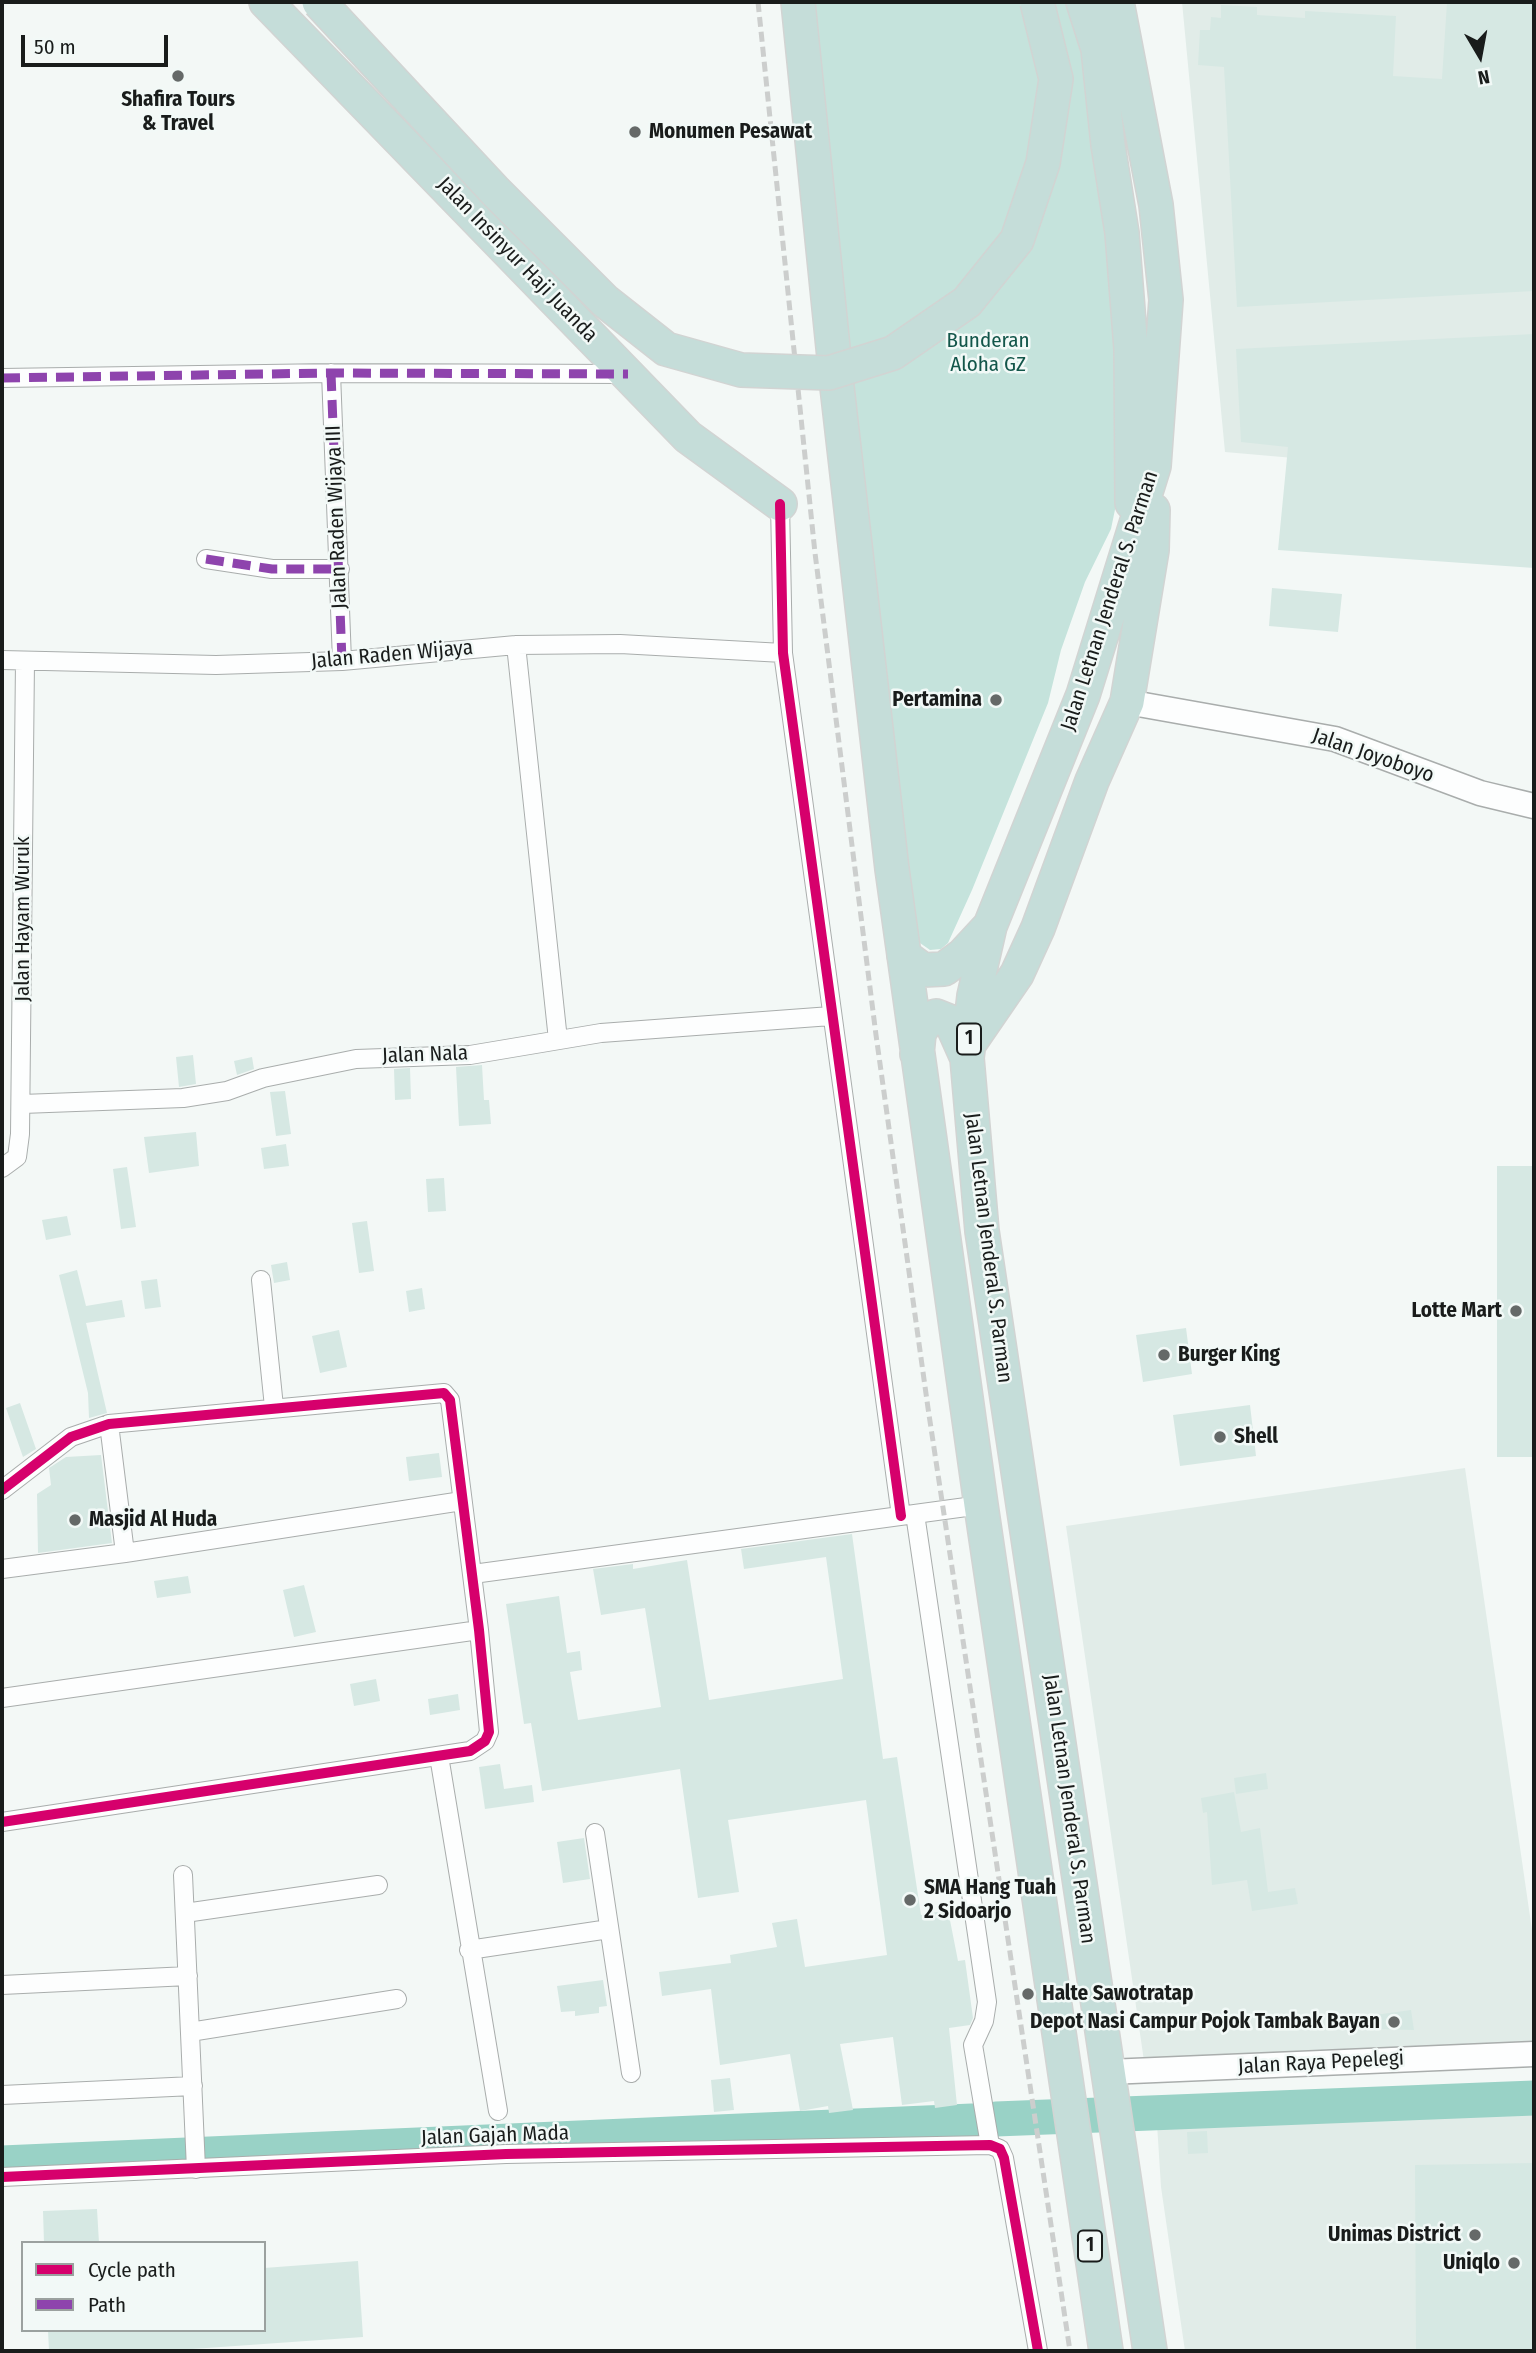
<!DOCTYPE html>
<style>
body{margin:0}
#map{position:relative;width:1536px;height:2353px;overflow:hidden;background:#f3f8f6;font-family:"Fira Sans Condensed",sans-serif}
canvas{display:block}
.frame{position:absolute;inset:0;border:4px solid #191c1b;pointer-events:none}
.legend{position:absolute;left:21px;top:2241px;width:245px;height:91px;box-sizing:border-box;background:#f2f9f7;border:2px solid #9ba19f;margin:0;padding:9px 12px;list-style:none;font-size:21px;color:#191c1b}
.legend li{display:flex;align-items:center;gap:14px;height:35px}
.legend b{width:35px;border:2px solid #9ba19f}
.north{position:absolute;left:1445px;top:21px;width:70px;height:70px;-webkit-text-stroke:5px #f2f9f7;paint-order:stroke;rotate:170deg;font-size:19px;font-weight:700;line-height:28px;text-align:center;color:#191c1b}
.north::after{content:'';display:block;margin:auto;width:24px;height:32px;background:#191c1b;clip-path:polygon(50% 0,100% 100%,50% 72%,0 100%)}
.scale{position:absolute;left:21px;top:35px;width:147px;height:32px;box-sizing:border-box;border:4px solid #191c1b;border-top:0;padding-left:9px;font-size:21px;line-height:24px;white-space:nowrap;color:#191c1b;-webkit-text-stroke:5px #f2f9f7;paint-order:stroke}
</style>
<div id="map">
<canvas width="1536" height="2353"></canvas>
<div class="frame"></div>
<ul class="legend">
<li><b style="height:9px;background:#d6006c"></b>Cycle path</li>
<li><b style="height:9px;background:#8e44ad"></b>Path</li>
</ul>
<div class="north">N</div>
<div class="scale">50 m</div>
</div>
<script>
const context = document.querySelector('canvas').getContext('2d');
context.lineJoin = 'round';
function fillPath(path, color) {
  context.fillStyle = color;
  context.fill(path, 'evenodd');
}
function poly(rows) {
  const path = new Path2D();
  for (const r of rows) {
    path.moveTo(r[0], r[1]);
    for (let i = 2; i < r.length; i += 2) path.lineTo(r[i], r[i + 1]);
  }
  return path;
}
function strokePath(path, color, width, dash) {
  context.strokeStyle = color;
  context.lineWidth = width;
  context.lineCap = dash ? 'butt' : 'round';
  context.setLineDash(dash || []);
  context.stroke(path);
}
function drawText(font, color, halo, rows, align = 'center') {
  context.font = font + ' "Fira Sans Condensed",sans-serif';
  context.lineWidth = 5;
  context.setLineDash([]);
  context.textBaseline = 'middle';
  context.strokeStyle = halo;
  context.fillStyle = color;
  for (const [text, x, y, turn = 0] of rows) {
    context.save();
    context.translate(x, y);
    context.rotate((+turn || 0) * Math.PI / 180);
    context.textAlign = isNaN(turn) ? turn : align;
    if (halo) context.strokeText(text, 0, 0);
    context.fillText(text, 0, 0);
    context.restore();
  }
}
const built = poly([
 [1182,2,1534,2,1534,479,1225,452],
 [1465,1468,1534,1944,1534,2044,1144,2061,1066,1526],
 [1534,2112,1534,2351,1185,2351,1161,2187,1157,2124]
]);
const green = poly([
 [811,2,1069,2,1103,129,1126,456,1111,529,1085,582,1061,650,1048,703,972,890,948,943,941,949,930,950,920,943,912,928]
]);
const river = poly([
 [996,2119,1534,2098],
 [2,2163,972,2121]
]);
const building = poly([
 [1447,2,1534,2,1534,291,1237,307,1224,67,1198,65,1200,30,1210,30,1211,17,1221,18,1221,5,1257,7,1257,15,1305,18,1305,11,1396,16,1393,76,1442,79],
 [1534,334,1534,568,1278,550,1288,447,1241,442,1236,349],
 [1272,588,1342,594,1338,632,1269,626],
 [193,1055,196,1084,179,1087,176,1057],
 [252,1057,254,1069,237,1075,234,1061],
 [482,1065,484,1100,489,1100,491,1124,459,1126,456,1067],
 [410,1068,411,1099,395,1100,394,1069],
 [285,1091,291,1134,276,1136,270,1092],
 [196,1132,199,1166,149,1173,144,1137],
 [286,1144,289,1166,264,1169,261,1148],
 [1497,1166,1534,1166,1534,1457,1497,1457],
 [127,1167,136,1227,121,1229,113,1169],
 [444,1178,446,1211,428,1212,426,1179],
 [67,1216,71,1235,46,1240,42,1220],
 [367,1221,374,1271,359,1273,352,1223],
 [287,1262,290,1280,274,1283,271,1265],
 [77,1270,86,1306,122,1300,125,1317,86,1323,107,1413,89,1418,88,1393,59,1275],
 [157,1279,161,1307,145,1309,141,1281],
 [422,1288,425,1309,409,1312,406,1291],
 [1186,1328,1192,1374,1143,1382,1136,1335],
 [339,1330,347,1367,320,1373,312,1336],
 [20,1403,36,1449,23,1457,6,1408],
 [1250,1405,1256,1456,1180,1466,1173,1415],
 [439,1453,442,1477,409,1481,406,1457],
 [101,1455,112,1543,38,1553,37,1494,51,1485,49,1468,66,1457],
 [852,1534,883,1759,897,1757,921,1915,948,1910,958,1961,965,1960,973,2018,970,2025,949,2028,957,2105,935,2108,934,2101,902,2105,893,2037,840,2044,853,2110,829,2113,828,2106,800,2111,790,2054,720,2065,711,1989,662,1996,659,1972,731,1963,730,1955,777,1947,772,1923,797,1919,805,1967,887,1955,866,1800,728,1820,739,1892,698,1898,680,1769,542,1791,531,1723,524,1724,506,1604,559,1596,567,1653,580,1651,582,1670,570,1672,578,1720,661,1707,645,1608,601,1615,593,1569,633,1564,633,1569,687,1560,709,1700,843,1679,826,1557,744,1569,741,1549],
 [188,1576,191,1593,157,1598,154,1581],
 [304,1585,316,1632,294,1637,283,1590],
 [376,1679,380,1701,354,1706,350,1684],
 [458,1694,460,1710,430,1715,428,1699],
 [500,1764,504,1789,532,1785,534,1802,485,1809,479,1767],
 [1266,1773,1268,1789,1236,1794,1234,1778],
 [1234,1792,1241,1832,1260,1828,1268,1892,1295,1888,1298,1904,1252,1911,1247,1880,1212,1885,1207,1812,1203,1813,1201,1798],
 [584,1838,590,1879,563,1883,557,1842],
 [603,1980,607,2006,599,2007,599,2013,575,2016,575,2011,561,2012,557,1986],
 [1411,2010,1414,2030,1377,2029,1375,2015],
 [730,2078,734,2110,714,2112,711,2080],
 [1207,2131,1208,2153,1188,2154,1187,2132],
 [1534,2163,1534,2351,1416,2351,1415,2165],
 [97,2209,99,2243,44,2243,43,2211],
 [358,2261,363,2337,164,2351,49,2351,48,2330,264,2330,264,2268]
]);
const street = poly([
 [331,373,342,661],
 [2,378,331,373,628,374],
 [780,504,783,653,901,1516],
 [206,559,272,569,340,569],
 [516,645,558,1040],
 [2,660,216,665,342,661,516,645,620,644,783,653],
 [22,1104,183,1098,227,1091,263,1078,356,1059,470,1055,601,1033,831,1016],
 [2,1168,17,1157,20,1134,25,661],
 [261,1280,274,1407],
 [109,1424,125,1553],
 [2,1490,71,1437,109,1424,444,1393,450,1400,479,1630,489,1732,485,1741,470,1751,2,1822],
 [915,1514,987,2002,984,2021,973,2045,990,2145],
 [2,1569,125,1553,462,1501],
 [473,1574,981,1505],
 [2,1698,479,1630],
 [439,1756,498,2111],
 [595,1833,631,2073],
 [183,1875,196,2169],
 [185,1913,378,1885],
 [469,1950,609,1929],
 [2,1985,188,1976],
 [190,2032,397,1999],
 [2,2095,193,2086],
 [2,2177,506,2154,990,2145,1000,2149,1004,2158,1038,2351]
]);
const secondary = poly([
 [1127,702,1335,739,1480,793,1534,806],
 [1108,2072,1534,2054]
]);
const highway = poly([
 [266,2,688,437,780,504],
 [798,2,837,387,892,869,981,1505,1106,2351],
 [1083,2,1098,49,1108,145,1122,233,1131,349,1132,503],
 [1117,2,1156,205,1166,300,1154,466,1083,695,990,926,974,996,967,1058,982,1231,1150,2351],
 [904,956,923,970,944,969,963,955,988,928],
 [971,1041,1017,974,1038,928,1092,781,1127,702,1152,550,1153,510],
 [917,1054,919,1033,927,1020,936,1016,951,1022,967,1058]
]);
const rail = poly([
 [758,2,815,553,876,1035,928,1408,1070,2351]
]);
const highwayBridge = poly([
 [319,2,496,192,605,301,666,349,741,370,829,373,893,353,967,302,1017,240,1043,163,1056,79,1037,2]
]);
const quiet = poly([
 [331,373,342,661],
 [2,378,331,373,628,374],
 [206,559,272,569,340,569]
]);
const cycleway = poly([
 [780,504,783,653,901,1516],
 [2,1490,71,1437,109,1424,444,1393,450,1400,479,1630,489,1732,485,1741,470,1751,2,1822],
 [2,2177,506,2154,990,2145,1000,2149,1004,2158,1038,2351]
]);
const markers = [
 [178,76,7,"#656968"],
 [635,132,7,"#656968"],
 [996,700,7,"#656968"],
 [1516,1311,7,"#656968"],
 [1164,1355,7,"#656968"],
 [1220,1437,7,"#656968"],
 [75,1520,7,"#656968"],
 [910,1900,7,"#656968"],
 [1028,1994,7,"#656968"],
 [1394,2022,7,"#656968"],
 [1475,2235,7,"#656968"],
 [1514,2263,7,"#656968"]
];
const shields = [
 [969,1039,24],
 [1090,2246,24]
];
const shieldNames = [
 ["1",969,1039],
 ["1",1090,2246]
];
const poiNames = [
 ["Shafira Tours",178,100,"center"],
 ["& Travel",178,124,"center"],
 ["Monumen Pesawat",649,132],
 ["Pertamina",982,700,"right"],
 ["Lotte Mart",1502,1311,"right"],
 ["Burger King",1178,1355],
 ["Shell",1234,1437],
 ["Masjid Al Huda",89,1520],
 ["SMA Hang Tuah",924,1888],
 ["2 Sidoarjo",924,1912],
 ["Halte Sawotratap",1042,1994],
 ["Depot Nasi Campur Pojok Tambak Bayan",1380,2022,"right"],
 ["Unimas District",1461,2235,"right"],
 ["Uniqlo",1500,2263,"right"]
];
const streetNames = [
 ["Jalan Insinyur Haji Juanda",517,260,46],
 ["Jalan Raden Wijaya III",337,517,-92],
 ["Jalan Letnan Jenderal S. Parman",1110,601,-72],
 ["Jalan Raden Wijaya",392,655,-5],
 ["Jalan Joyoboyo",1373,756,19],
 ["Jalan Hayam Wuruk",23,919,-90],
 ["Jalan Nala",425,1055,-2],
 ["Jalan Letnan Jenderal S. Parman",988,1248,83],
 ["Jalan Letnan Jenderal S. Parman",1069,1809,82],
 ["Jalan Raya Pepelegi",1321,2063,-3],
 ["Jalan Gajah Mada",495,2136,-2]
];
const parkNames = [
 ["Bunderan",988,341],
 ["Aloha GZ",988,365]
];
fillPath(built, '#e1ece8');
fillPath(green, '#c5e3dc');
strokePath(river, '#99d2c6', 35);
fillPath(building, '#d6e8e3');
strokePath(street, '#a9adac', 20);
strokePath(secondary, '#a9adac', 27);
strokePath(highway, '#d2d4d3', 36);
strokePath(street, '#fdfefe', 18);
strokePath(secondary, '#fdfefe', 24);
strokePath(highway, '#c5ddd9', 33);
strokePath(rail, '#cccecd', 5, [10, 5]);
strokePath(highwayBridge, '#d2d4d3', 36, []);
strokePath(highwayBridge, '#c5ddd9', 33);
strokePath(quiet, '#8e44ad', 9, [18, 9]);
strokePath(cycleway, '#d6006c', 10);
for (const [x, y, r, color] of markers) {
  const dot = new Path2D();
  dot.arc(x, y, r, 0, 2 * Math.PI);
  context.fillStyle = color;
  context.fill(dot);
  strokePath(dot, '#f2f9f7', 2.5);
}
for (const [x, y, w] of shields) {
  const box = new Path2D();
  box.roundRect(x - w / 2, y - 15.5, w, 31, 5);
  context.fillStyle = '#f2f9f7';
  context.fill(box);
  strokePath(box, '#191c1b', 2);
}
drawText('bold 19px', '#191c1b', null, shieldNames);
drawText('bold 21px', '#191c1b', '#f2f9f7', poiNames, 'left');
drawText('21px', '#191c1b', '#f2f9f7', streetNames);
drawText('21px', '#13564a', '#f2f9f7', parkNames);
</script>
